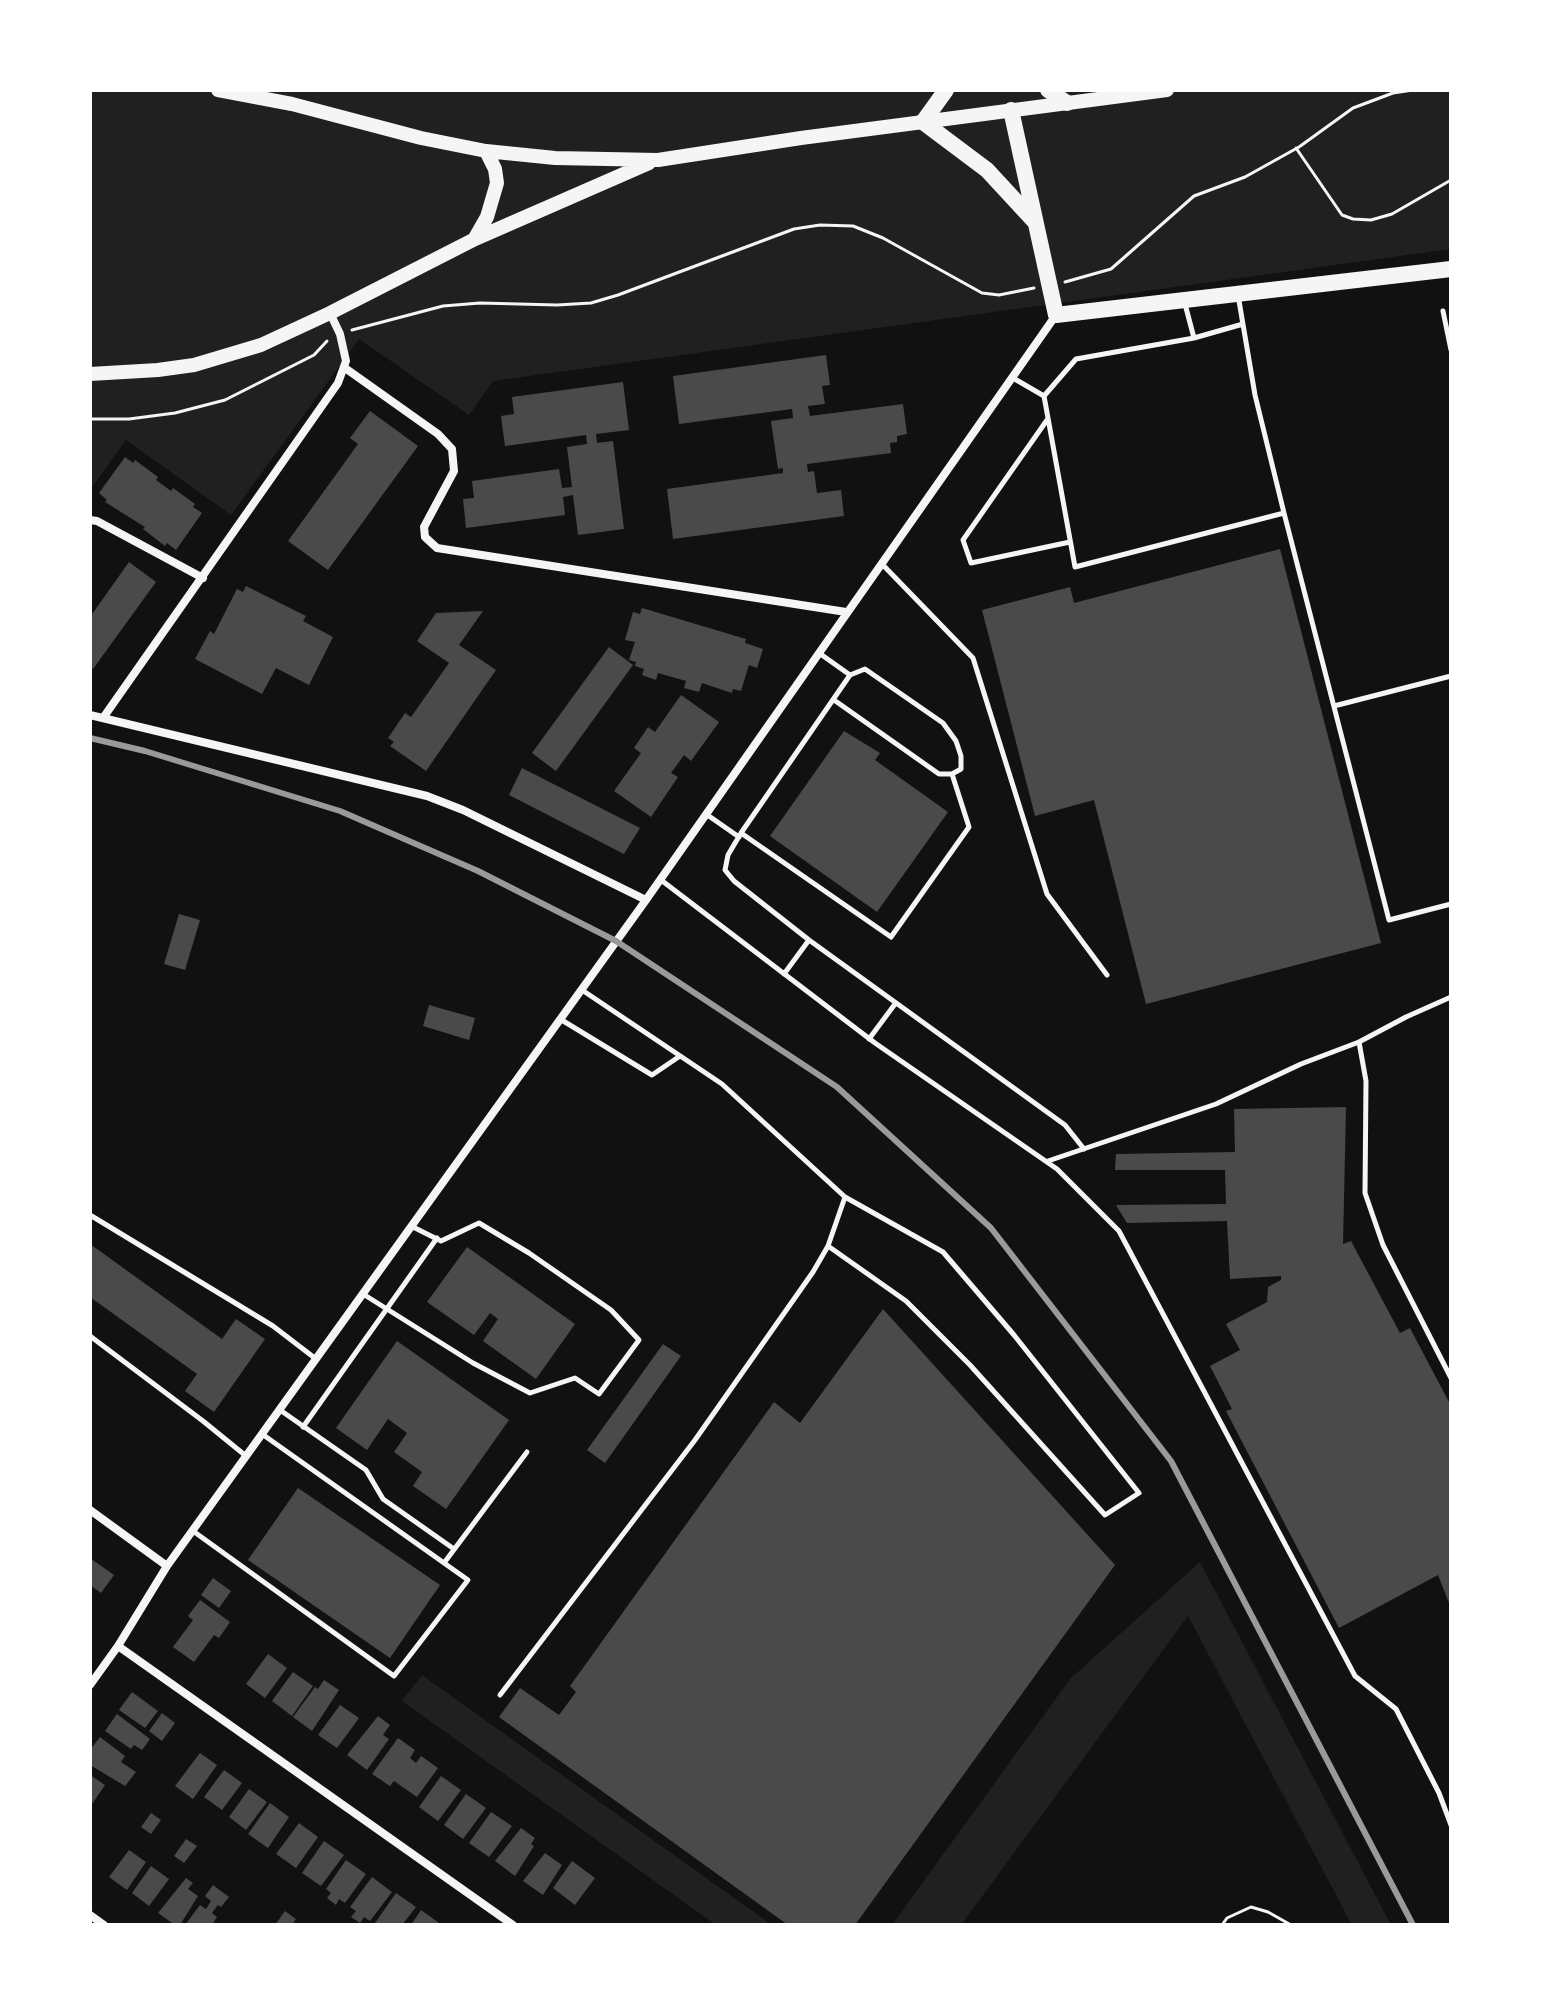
<!DOCTYPE html>
<style>
body{margin:0}
#map{position:relative;width:1541px;height:2015px;overflow:hidden;background:#111;font-family:Cabin,sans-serif}
canvas{display:block}
.frame{position:absolute;inset:0;border:92px solid #fff;pointer-events:none}
</style>
<div id="map">
<canvas width="1541" height="2015"></canvas>
<div class="frame"></div>
</div>
<script>
const context = document.querySelector('canvas').getContext('2d');
context.lineJoin = 'round';
function fillPath(path, color) {
  context.fillStyle = color;
  context.fill(path, 'evenodd');
}
function poly(rows) {
  const path = new Path2D();
  for (const r of rows) {
    path.moveTo(r[0], r[1]);
    for (let i = 2; i < r.length; i += 2) path.lineTo(r[i], r[i + 1]);
  }
  return path;
}
function strokePath(path, color, width, dash) {
  context.strokeStyle = color;
  context.lineWidth = width;
  context.lineCap = dash ? 'butt' : 'round';
  context.setLineDash(dash || []);
  context.stroke(path);
}
const green = poly([
 [90,90,1451,90,1451,249,493,381,469,415,359,339,231,515,126,440,90,490],
 [1200,1562,1391,1925,1352,1925,1188,1616,961,1925,892,1925,1070,1679],
 [422,1675,772,1925,716,1925,402,1701]
]);
const building = poly([
 [826,355,830,385,822,386,825,404,808,406,810,416,903,404,907,434,897,436,897,442,890,443,891,453,807,464,808,472,814,471,817,493,841,490,844,516,673,539,667,489,783,473,783,468,778,469,771,421,793,418,792,409,679,424,673,376],
 [623,382,629,430,596,434,597,443,613,441,624,529,578,535,573,495,563,497,565,515,466,528,463,499,474,498,472,481,559,469,562,488,572,487,567,447,587,444,586,435,505,446,501,416,514,414,512,397],
 [370,411,418,446,328,570,288,541,358,444,350,438],
 [125,457,133,463,135,460,158,477,156,480,171,491,173,488,195,504,193,507,202,513,176,550,167,543,165,546,143,529,145,527,105,502,107,500,99,493],
 [1280,549,1381,943,1146,1004,1094,800,1035,816,982,610,1070,587,1074,603],
 [129,562,156,582,93,669,90,666,90,617],
 [246,586,306,616,303,621,333,637,309,685,276,668,262,694,195,659,210,631,214,634,237,589,243,592],
 [642,608,746,639,745,643,763,649,757,668,749,665,741,691,733,689,732,693,702,683,699,692,684,688,686,681,658,673,656,680,642,675,644,669,635,666,636,662,629,660,635,642,625,640,633,612,640,614],
 [483,611,459,645,496,670,426,771,390,746,394,742,388,738,405,713,411,717,449,663,417,641,436,613],
 [609,647,633,665,556,771,532,753],
 [681,695,719,722,691,761,684,755,671,773,678,777,651,817,614,791,641,753,634,748,648,727,655,732],
 [844,731,880,753,875,760,948,812,877,912,770,836],
 [522,768,640,828,624,854,509,795],
 [179,914,200,920,185,970,164,964],
 [429,1005,475,1018,469,1040,423,1026],
 [1346,1107,1343,1244,1351,1241,1400,1333,1410,1328,1451,1406,1451,1608,1438,1575,1339,1628,1226,1411,1232,1409,1210,1366,1240,1350,1226,1324,1267,1302,1268,1287,1281,1280,1281,1276,1230,1279,1227,1221,1127,1223,1116,1205,1226,1204,1225,1170,1115,1170,1116,1154,1235,1152,1234,1109],
 [90,1244,222,1339,236,1319,265,1339,214,1412,185,1391,197,1374,90,1297],
 [467,1247,575,1324,536,1379,483,1341,498,1319,490,1313,474,1335,427,1302],
 [883,1309,1115,1565,855,1925,788,1925,499,1717,520,1688,559,1715,576,1692,570,1686,774,1402,800,1423],
 [397,1341,509,1420,446,1509,413,1486,422,1472,394,1452,407,1433,388,1419,367,1450,336,1428],
 [663,1344,681,1356,605,1463,587,1450],
 [298,1488,440,1585,390,1658,248,1560],
 [90,1558,114,1575,101,1593,90,1585],
 [213,1578,231,1591,219,1608,201,1595],
 [200,1600,230,1622,219,1638,214,1635,194,1662,173,1647,193,1620,188,1616],
 [268,1654,287,1668,265,1698,246,1684],
 [293,1672,313,1686,292,1716,272,1701],
 [324,1680,339,1690,312,1731,293,1717,315,1687,318,1689],
 [132,1692,158,1711,145,1728,119,1710],
 [340,1705,359,1718,337,1748,318,1735],
 [162,1713,175,1723,162,1741,149,1731],
 [117,1714,150,1739,142,1750,134,1745,131,1749,105,1731],
 [378,1716,390,1725,383,1735,389,1739,367,1770,347,1755],
 [100,1737,125,1756,121,1762,136,1772,125,1786,90,1765,90,1750],
 [398,1738,415,1750,410,1758,416,1763,421,1756,438,1768,417,1797,394,1781,390,1786,372,1774],
 [200,1753,217,1765,193,1799,175,1786],
 [224,1770,242,1783,222,1810,204,1797],
 [90,1775,105,1785,92,1804,90,1802],
 [441,1776,461,1790,438,1821,419,1807],
 [249,1789,267,1802,246,1830,229,1817],
 [466,1794,486,1808,463,1839,444,1825],
 [270,1803,289,1817,268,1848,248,1834],
 [491,1812,512,1826,489,1857,469,1843],
 [151,1813,161,1820,151,1834,141,1827],
 [299,1823,318,1837,296,1868,276,1854],
 [521,1828,535,1838,531,1844,534,1846,515,1876,495,1861],
 [186,1839,197,1846,184,1863,174,1856],
 [324,1841,344,1855,321,1886,302,1873],
 [129,1850,146,1862,127,1890,109,1877],
 [545,1853,562,1865,543,1895,523,1881],
 [346,1860,366,1874,345,1903,339,1899,336,1905,327,1898,331,1893,326,1889],
 [572,1861,595,1878,575,1905,553,1888],
 [151,1866,169,1879,149,1906,132,1893],
 [372,1877,392,1892,370,1921,364,1917,360,1923,351,1917,356,1911,350,1907],
 [186,1878,193,1883,188,1889,198,1896,180,1925,175,1925,158,1913],
 [213,1885,229,1897,221,1907,218,1905,212,1913,217,1917,212,1925,185,1925,200,1905,206,1909,211,1901,205,1896],
 [396,1893,416,1907,402,1925,377,1925,375,1923],
 [421,1910,442,1925,411,1925],
 [285,1911,296,1919,292,1925,275,1925]
]);
const path = poly([
 [1296,148,1342,215,1353,219,1371,220,1392,214,1451,180],
 [1065,282,1111,269,1194,196,1245,177,1299,147,1353,108,1393,93,1413,90],
 [352,330,443,306,480,303,557,305,591,303,618,295,794,229,820,225,853,226,883,238,982,293,999,295,1034,288],
 [90,419,129,419,175,413,225,400,314,355,327,341],
 [1222,1925,1227,1918,1251,1907,1268,1912,1291,1925]
]);
const service = poly([
 [1238,295,1255,395,1284,513],
 [1185,304,1194,338],
 [1443,311,1451,350],
 [1013,378,1044,396,1076,359,1194,338,1243,324],
 [1044,396,1075,567,1284,513,1389,920,1451,904],
 [1047,420,963,540,971,563,1070,542],
 [881,563,973,658,1047,894,1107,975],
 [819,653,850,675,741,833,728,855,725,870,734,881,809,940,1065,1125,1084,1149],
 [834,700,939,774,952,774,961,769,961,756,956,741,943,723,865,669,850,675],
 [1334,706,1451,676],
 [706,814,739,837],
 [741,833,891,937,969,827,952,774],
 [661,880,875,1043,1057,1169,1119,1231,1355,1676,1396,1709,1439,1793,1451,1825],
 [784,974,809,940],
 [560,1019,652,1075,680,1056],
 [869,1039,895,1004],
 [1359,1042,1366,1081,1365,1193,1383,1245,1451,1378],
 [1048,1161,1216,1104,1301,1064,1359,1042,1406,1017,1451,997],
 [90,1215,273,1326,316,1359],
 [828,1246,906,1301,970,1365,1105,1515,1139,1493,1014,1335,943,1252,845,1197],
 [363,1294,473,1363,530,1393,575,1378,599,1394,639,1340,611,1310,529,1253,479,1223,441,1241,411,1226],
 [90,1336,203,1421,246,1456],
 [280,1410,366,1470,383,1499,454,1549],
 [303,1427,437,1238],
 [193,1531,394,1676,468,1580,262,1434],
 [444,1563,527,1452],
 [500,1695,695,1440,813,1272,828,1246,845,1197,722,1084,582,990]
]);
const minor = poly([
 [345,368,438,434,452,449,454,471,424,527,425,537,437,548,846,612],
 [90,520,97,521,203,578],
 [90,715,427,796,463,810,646,900],
 [103,718,338,383,346,361,340,334,330,313],
 [90,1510,167,1566],
 [118,1646,513,1925],
 [90,1685,118,1646,167,1566,646,900,1056,315],
 [90,1915,104,1925]
]);
const secondary = poly([
 [218,90,292,104,421,138,486,151,555,158,658,160,801,138,1167,90],
 [475,238,487,217,497,183,495,169,486,151],
 [90,374,158,370,194,365,261,345,330,313,475,239,649,163]
]);
const primary = poly([
 [946,90,923,122,987,170,1036,223],
 [1048,90,1067,103],
 [1011,110,1056,315,1451,269]
]);
const rail = poly([
 [90,738,145,751,340,811,478,871,616,941,837,1087,991,1228,1171,1461,1413,1925]
]);
fillPath(green, '#202020');
fillPath(building, '#4a4a4a');
strokePath(path, '#f5f5f5', 3);
strokePath(service, '#f5f5f5', 5);
strokePath(minor, '#f5f5f5', 8);
strokePath(secondary, '#f5f5f5', 14);
strokePath(primary, '#f5f5f5', 16);
strokePath(rail, '#9a9a9a', 6);
</script>
